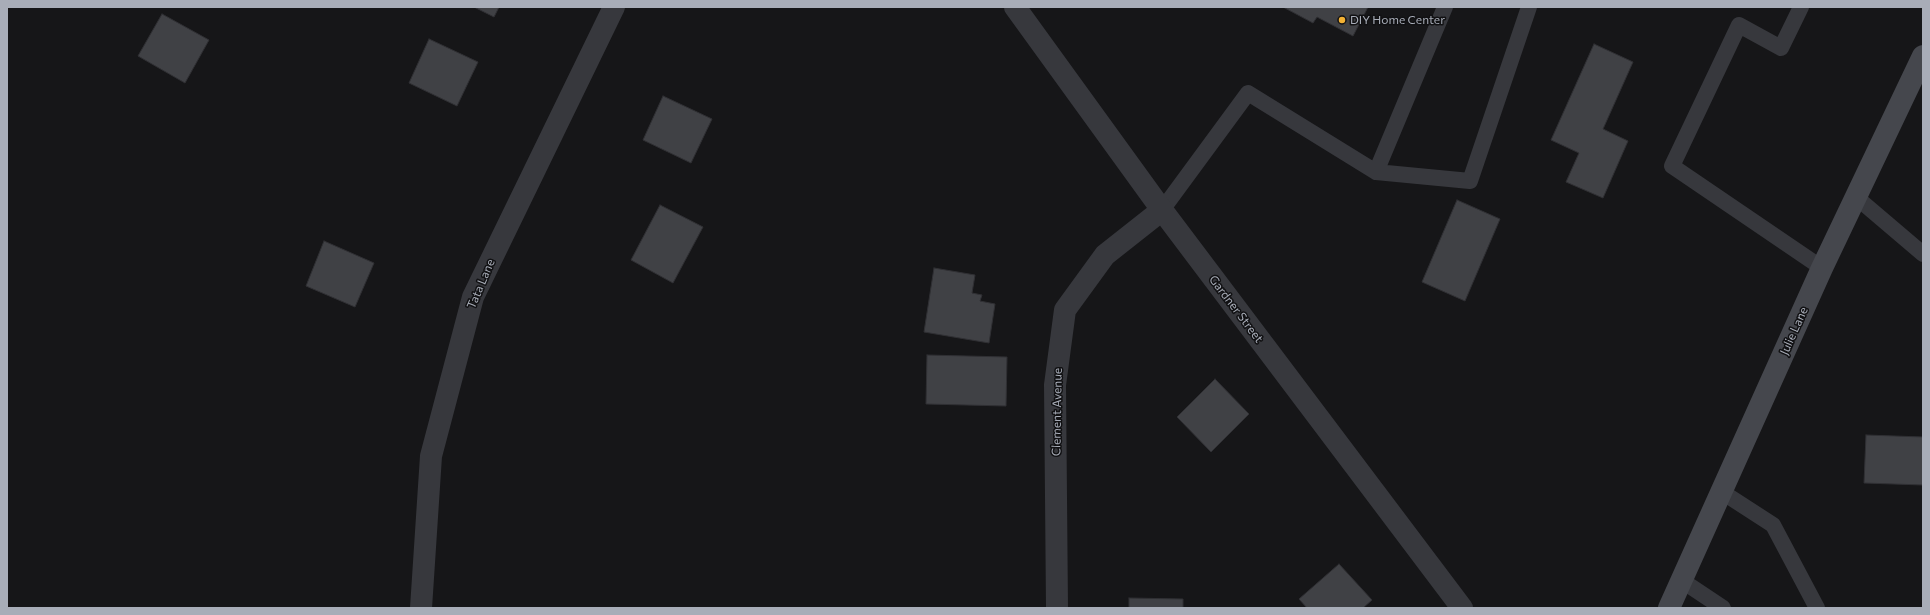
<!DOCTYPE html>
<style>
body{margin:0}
#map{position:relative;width:1930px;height:615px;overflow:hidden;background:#161618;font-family:Commissioner,sans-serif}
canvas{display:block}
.frame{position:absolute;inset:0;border:8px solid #a8adb8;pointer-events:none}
</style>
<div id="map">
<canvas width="1930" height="615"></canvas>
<div class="frame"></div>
</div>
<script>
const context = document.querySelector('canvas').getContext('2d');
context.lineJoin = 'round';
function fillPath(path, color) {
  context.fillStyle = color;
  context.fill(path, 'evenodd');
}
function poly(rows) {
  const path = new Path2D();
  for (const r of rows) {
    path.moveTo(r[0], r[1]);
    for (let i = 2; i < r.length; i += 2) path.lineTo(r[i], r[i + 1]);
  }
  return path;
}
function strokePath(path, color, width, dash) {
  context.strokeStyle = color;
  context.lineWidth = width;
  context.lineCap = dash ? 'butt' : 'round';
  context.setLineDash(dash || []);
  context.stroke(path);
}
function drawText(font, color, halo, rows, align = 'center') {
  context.font = font + ' Commissioner,sans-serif';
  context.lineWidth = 3;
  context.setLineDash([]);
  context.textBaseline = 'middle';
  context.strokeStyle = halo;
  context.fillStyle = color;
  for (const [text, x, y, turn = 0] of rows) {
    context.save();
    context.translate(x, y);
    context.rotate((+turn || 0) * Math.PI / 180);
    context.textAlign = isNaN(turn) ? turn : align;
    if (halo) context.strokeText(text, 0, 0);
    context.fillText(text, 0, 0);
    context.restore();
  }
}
const building = poly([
 [474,7,499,7,494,17,474,7],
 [1283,7,1368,7,1353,36,1317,17,1313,23,1283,7],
 [162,14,209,40,185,83,138,56,162,14],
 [429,39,478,62,457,106,409,83,429,39],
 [1594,44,1633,62,1603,129,1628,141,1603,198,1566,182,1579,153,1551,140,1594,44],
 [663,96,712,119,691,163,643,140,663,96],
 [1457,200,1500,219,1465,301,1422,282,1457,200],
 [660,205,703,227,673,283,631,260,660,205],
 [324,241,374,263,355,307,306,286,324,241],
 [934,268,975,275,972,293,982,295,980,301,995,304,989,343,924,332,934,268],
 [927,355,1007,357,1006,406,926,404,927,355],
 [1215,379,1249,414,1211,452,1177,417,1215,379],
 [1866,435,1923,437,1923,485,1864,483,1866,435],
 [1339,564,1372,600,1363,608,1307,608,1299,599,1339,564],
 [1129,598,1183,599,1183,608,1129,608,1129,598]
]);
const lane = poly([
 [1445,7,1376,172,1470,181,1529,7],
 [1801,7,1781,48,1739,25,1672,166,1822,268],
 [1856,197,1923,254],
 [1162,210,1248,93,1376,172],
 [1722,492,1773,525,1817,608],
 [1681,580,1723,608]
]);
const street = poly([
 [1015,7,1162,210,1462,608],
 [421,608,431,456,473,297,614,7],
 [1057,608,1055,385,1065,310,1105,255,1162,210]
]);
const secondary = poly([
 [1669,608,1822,268,1923,56]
]);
const markers = [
 [1342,20,4,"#f2b134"]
];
const poiNames = [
 ["DIY Home Center",1350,20]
];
const streetNames = [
 ["Tata Lane",481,284,-67],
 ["Gardner Street",1236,309,53],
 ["Julie Lane",1794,331,-66],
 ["Clement Avenue",1057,412,-89]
];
fillPath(building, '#404145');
strokePath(building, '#303034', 1);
strokePath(lane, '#37383d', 16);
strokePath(street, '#37383d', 22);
strokePath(secondary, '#45474d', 22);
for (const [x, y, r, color] of markers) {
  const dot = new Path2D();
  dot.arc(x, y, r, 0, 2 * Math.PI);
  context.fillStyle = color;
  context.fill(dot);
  strokePath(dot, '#111113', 1.5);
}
drawText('12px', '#a8adb8', '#111113', poiNames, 'left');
drawText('12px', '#a8adb8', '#111113', streetNames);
</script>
